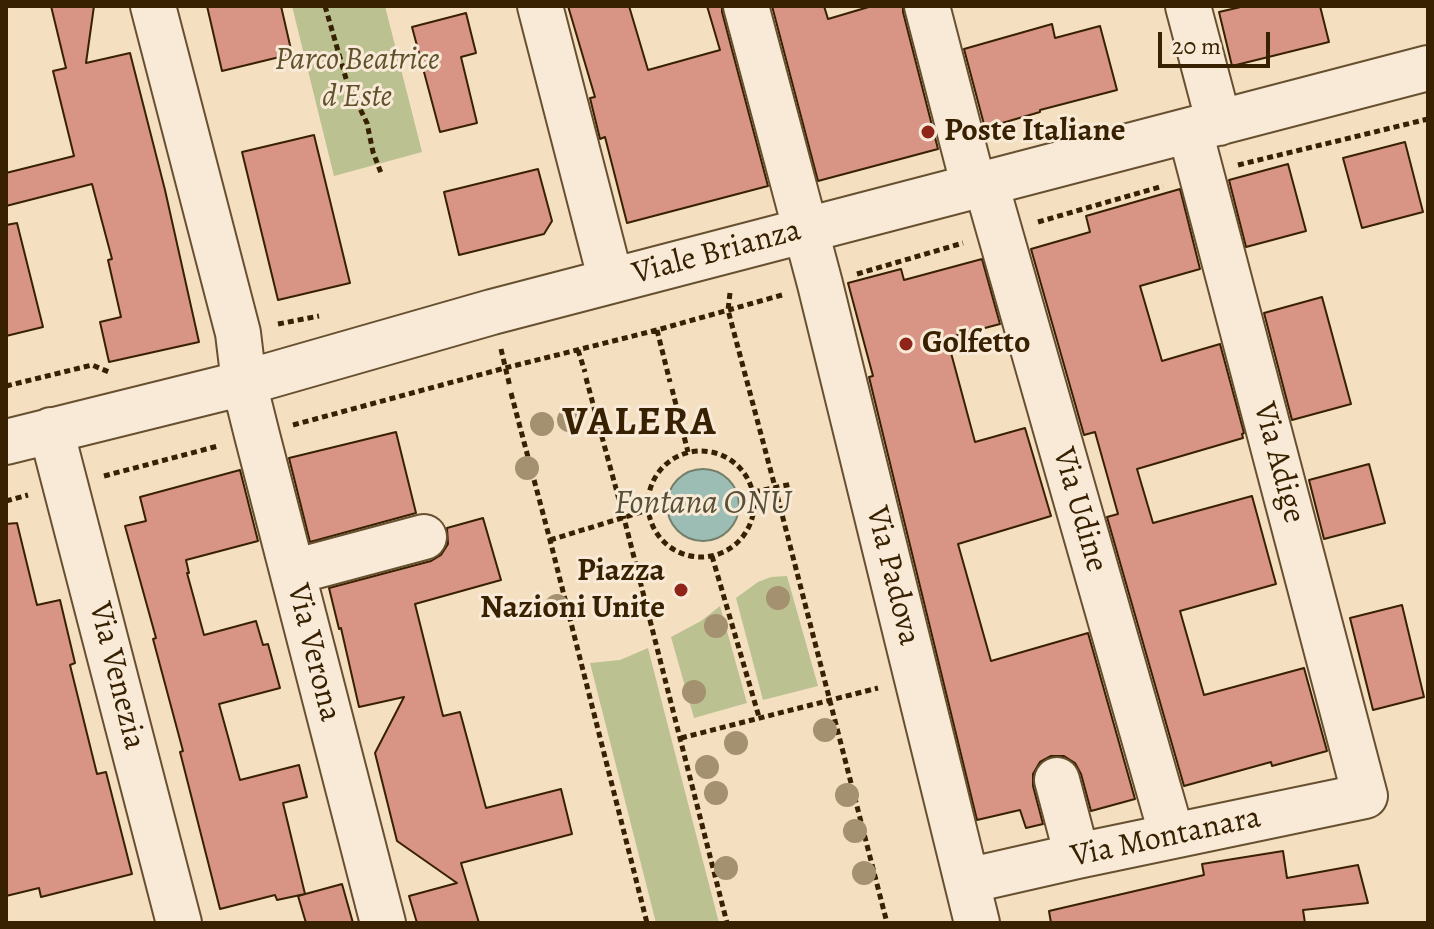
<!DOCTYPE html>
<style>
body{margin:0}
#map{position:relative;width:1434px;height:929px;overflow:hidden;background:#f4dfc1;font-family:Alegreya,serif}
canvas{display:block}
.frame{position:absolute;inset:0;border:8px solid #382100;pointer-events:none}
.scale{position:absolute;left:1158px;top:32px;width:112px;height:36px;box-sizing:border-box;border:4px solid #382100;border-top:0;padding-left:10px;font-size:24px;line-height:28px;white-space:nowrap;color:#382100;-webkit-text-stroke:6px #f8ead7;paint-order:stroke}
</style>
<div id="map">
<canvas width="1434" height="929"></canvas>
<div class="frame"></div>
<div class="scale">20 m</div>
</div>
<script>
const context = document.querySelector('canvas').getContext('2d');
context.lineJoin = 'round';
function fillPath(path, color) {
  context.fillStyle = color;
  context.fill(path, 'evenodd');
}
function poly(rows) {
  const path = new Path2D();
  for (const r of rows) {
    if (r.length === 3) {
      path.moveTo(r[0] + r[2], r[1]);
      path.arc(r[0], r[1], r[2], 0, 2 * Math.PI);
      continue;
    }
    path.moveTo(r[0], r[1]);
    for (let i = 2; i < r.length; i += 2) path.lineTo(r[i], r[i + 1]);
  }
  return path;
}
function strokePath(path, color, width, dash) {
  context.strokeStyle = color;
  context.lineWidth = width;
  context.lineCap = dash ? 'butt' : 'round';
  context.setLineDash(dash || []);
  context.stroke(path);
}
function drawText(font, color, halo, rows, align = 'center') {
  context.font = font + ' Alegreya,serif';
  context.lineWidth = 6;
  context.setLineDash([]);
  context.textBaseline = 'middle';
  context.strokeStyle = halo;
  context.fillStyle = color;
  for (const [text, x, y, turn = 0] of rows) {
    context.save();
    context.translate(x, y);
    context.rotate((+turn || 0) * Math.PI / 180);
    context.textAlign = isNaN(turn) ? turn : align;
    if (halo) context.strokeText(text, 0, 0);
    context.fillText(text, 0, 0);
    context.restore();
  }
}
const green = poly([
 [292,6,385,6,422,152,334,176],
 [787,576,818,686,763,700,736,598,758,582,771,577],
 [720,606,747,703,694,718,671,637,701,621],
 [648,648,661,699,719,923,656,923,590,663,620,660]
]);
const water = poly([
 [703,505,36]
]);
const building = poly([
 [51,6,94,6,86,63,130,53,165,190,199,342,109,362,100,322,121,317,108,260,112,259,92,184,6,206,6,173,74,156,53,71,66,68,51,6],
 [207,6,281,6,292,54,222,71,207,6],
 [568,6,629,6,648,70,720,50,707,6,722,6,722,12,768,186,627,223,605,137,600,139,590,98,595,97,568,6],
 [772,6,824,6,828,19,872,6,903,6,903,12,938,149,818,181,772,6],
 [1245,6,1320,6,1329,42,1232,66,1219,12,1245,6],
 [466,13,476,53,461,57,477,123,440,132,412,27,466,13],
 [1052,24,1055,38,1100,26,1117,90,1040,110,1040,112,985,128,964,49,1052,24],
 [314,135,350,283,278,300,242,152,314,135],
 [1405,142,1423,212,1362,228,1343,158,1405,142],
 [1288,164,1306,231,1246,247,1229,180,1288,164],
 [538,169,552,221,544,234,459,255,444,192,538,169],
 [1180,189,1200,269,1140,286,1162,361,1220,344,1244,433,1242,434,1243,438,1137,469,1153,523,1252,496,1276,584,1180,611,1204,695,1304,668,1327,751,1272,766,1271,762,1184,786,1107,517,1118,514,1095,432,1084,435,1031,249,1090,232,1086,216,1180,189],
 [17,223,43,327,6,336,6,225,17,223],
 [982,259,1000,324,947,338,975,442,1025,428,1051,516,958,544,991,661,1088,633,1135,799,1091,811,1081,774,1075,763,1064,756,1051,756,1040,762,1033,774,1033,786,1043,824,1026,828,1020,810,977,820,869,377,873,376,848,283,901,269,904,280,982,259],
 [1322,297,1351,404,1292,420,1264,313,1322,297],
 [396,432,416,513,310,542,289,458,396,432],
 [1369,464,1385,523,1324,539,1309,480,1369,464],
 [240,470,258,541,186,560,189,573,187,573,204,635,256,621,263,645,268,644,280,688,219,704,240,780,299,765,307,797,283,803,305,894,277,900,275,895,220,909,180,752,183,751,153,639,156,638,125,526,146,521,140,497,240,470],
 [483,518,501,580,415,604,443,716,460,712,486,808,561,789,572,834,461,863,479,923,417,923,409,896,457,883,397,841,375,753,404,697,359,707,341,628,339,629,329,588,431,561,441,555,448,544,447,528,483,518],
 [17,523,37,605,60,600,75,663,70,665,97,774,106,772,132,874,41,897,39,888,6,896,6,524,17,523],
 [1402,605,1424,697,1373,710,1350,618,1402,605],
 [1283,851,1287,878,1358,865,1368,903,1303,910,1305,923,1051,923,1049,911,1204,875,1202,864,1283,851],
 [342,884,353,923,306,923,298,896,342,884]
]);
const path = poly([
 [325,6,347,82,367,123,373,152,381,173],
 [1238,165,1428,119],
 [1038,222,1163,186],
 [857,274,963,243],
 [730,293,728,310,775,487,887,923],
 [278,324,319,316],
 [657,330,670,382],
 [501,349,510,387],
 [578,350,585,372],
 [586,378,624,518,727,923],
 [6,386,92,365,109,372],
 [672,389,688,452],
 [511,393,550,540,647,923],
 [293,425,505,368,657,330,782,295],
 [701,504,53],
 [104,476,218,446],
 [754,492,792,484],
 [6,501,28,495],
 [550,540,648,510],
 [712,556,759,717],
 [681,738,878,688]
]);
const minor = poly([
 [153,6,238,333,244,383,257,435,383,923],
 [540,6,611,281],
 [746,6,820,284,977,923],
 [927,6,974,187],
 [1188,6,1219,123],
 [986,184,1172,836],
 [51,430,179,923],
 [6,442,244,383,492,312,1428,68],
 [293,572,424,537],
 [1057,780,1077,856],
 [967,881,1077,856,1365,796,1190,131]
]);
const trees = [
 [569,420],
 [542,424],
 [527,468],
 [778,598],
 [557,606],
 [716,626],
 [694,692],
 [825,730],
 [736,743],
 [707,767],
 [716,793],
 [847,795],
 [855,831],
 [726,868],
 [864,873]
];
const markers = [
 [928,132,8,"#8f2418"],
 [906,344,8,"#8f2418"],
 [681,590,8,"#8f2418"]
];
const parkNames = [
 ["Parco Beatrice",357,61],
 ["d'Este",357,98]
];
const poiNames = [
 ["Poste Italiane",944,132],
 ["Golfetto",922,344],
 ["Piazza",665,572,"right"],
 ["Nazioni Unite",665,609,"right"]
];
const streetNames = [
 ["Viale Brianza",717,253,-15],
 ["Via Adige",1278,463,75],
 ["Via Udine",1079,510,74],
 ["Via Padova",892,576,76],
 ["Via Verona",313,653,76],
 ["Via Venezia",116,676,76],
 ["Via Montanara",1166,838,-12]
];
const waterNames = [
 ["Fontana ONU",703,505]
];
const districtNames = [
 ["VALERA",640,424]
];
fillPath(green, '#bcc192');
fillPath(water, '#9cbdb3');
strokePath(water, '#747f6b', 2);
fillPath(building, '#d89484');
strokePath(building, '#382100', 2);
strokePath(minor, '#675030', 48);
strokePath(path, '#382100', 5, [6, 4]);
strokePath(minor, '#f8ead7', 44);
context.fillStyle = '#a3916f';
for (const [x, y] of trees) {
  context.beginPath();
  context.arc(x, y, 12, 0, 2 * Math.PI);
  context.fill();
}
for (const [x, y, r, color] of markers) {
  const dot = new Path2D();
  dot.arc(x, y, r, 0, 2 * Math.PI);
  context.fillStyle = color;
  context.fill(dot);
  strokePath(dot, '#f8ead7', 3);
}
drawText('italic 32px', '#60512c', '#f8ead7', parkNames);
drawText('bold 32px', '#382100', '#f8ead7', poiNames, 'left');
drawText('32px', '#382100', '#f8ead7', streetNames);
drawText('italic 34px', '#565036', '#f8ead7', waterNames);
context.letterSpacing = '2px';
drawText('bold 40px', '#382100', '#f8ead7', districtNames);
context.letterSpacing = '0px';
</script>
